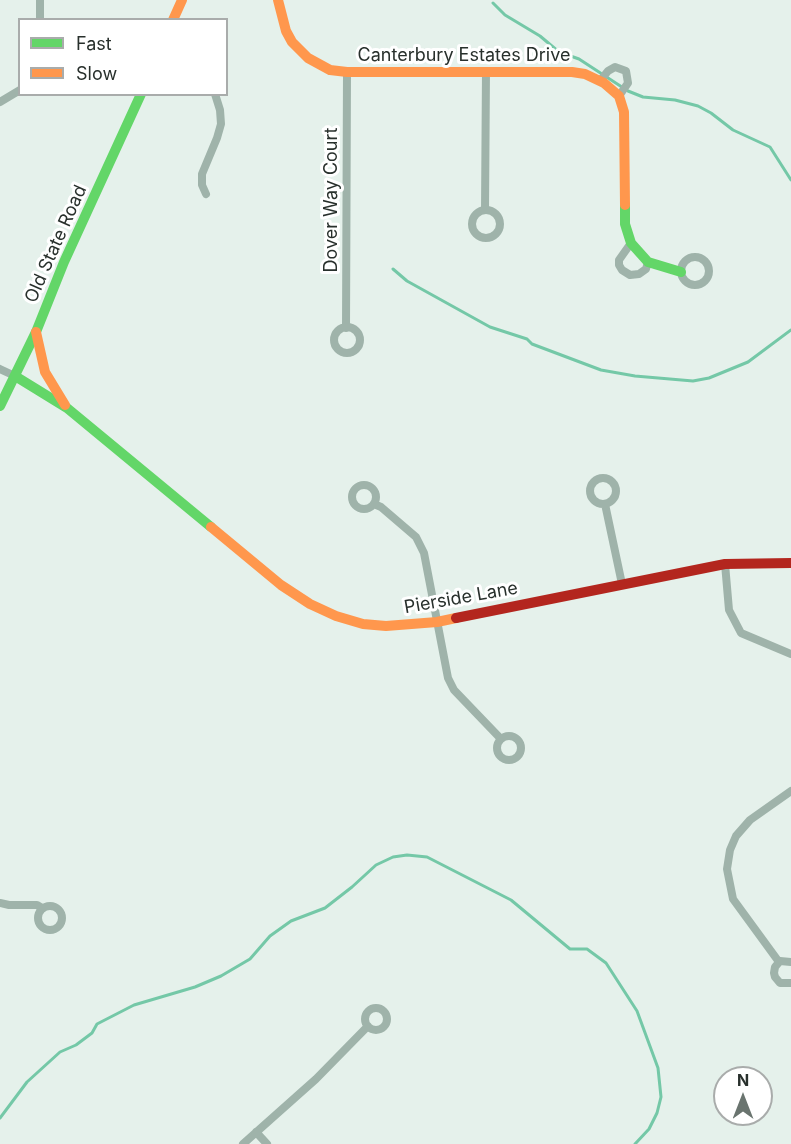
<!DOCTYPE html>
<style>
body{margin:0}
#map{position:relative;width:791px;height:1144px;overflow:hidden;background:#e5f1eb;font-family:Inter,sans-serif}
canvas{display:block}
.legend{position:absolute;left:18px;top:18px;width:210px;height:78px;box-sizing:border-box;background:#fff;border:2px solid #a9acab;margin:0;padding:8px 10px;list-style:none;font-size:18px;color:#28302c}
.legend li{display:flex;align-items:center;gap:12px;height:30px}
.legend b{width:30px;border:2px solid #a9acab}
.north{position:absolute;left:713px;top:1066px;width:60px;height:60px;box-sizing:border-box;background:#fff;border:2px solid #a9acab;border-radius:50%;rotate:0deg;font-size:16px;font-weight:700;line-height:24px;text-align:center;color:#28302c}
.north::after{content:'';display:block;margin:auto;width:21px;height:27px;background:#6a746f;clip-path:polygon(50% 0,100% 100%,50% 72%,0 100%)}
</style>
<div id="map">
<canvas width="791" height="1144"></canvas>
<ul class="legend">
<li><b style="height:8px;background:#63d668"></b>Fast</li>
<li><b style="height:8px;background:#ff974d"></b>Slow</li>
</ul>
<div class="north">N</div>
</div>
<script>
const context = document.querySelector('canvas').getContext('2d');
context.lineJoin = 'round';
function poly(rows) {
  const path = new Path2D();
  for (const r of rows) {
    if (r.length === 3) {
      path.moveTo(r[0] + r[2], r[1]);
      path.arc(r[0], r[1], r[2], 0, 2 * Math.PI);
      continue;
    }
    path.moveTo(r[0], r[1]);
    for (let i = 2; i < r.length; i += 2) path.lineTo(r[i], r[i + 1]);
  }
  return path;
}
function strokePath(path, color, width, dash) {
  context.strokeStyle = color;
  context.lineWidth = width;
  context.lineCap = dash ? 'butt' : 'round';
  context.setLineDash(dash || []);
  context.stroke(path);
}
function drawText(font, color, halo, rows, align = 'center') {
  context.font = font + ' Inter,sans-serif';
  context.lineWidth = 6;
  context.setLineDash([]);
  context.textBaseline = 'middle';
  context.strokeStyle = halo;
  context.fillStyle = color;
  for (const [text, x, y, turn = 0] of rows) {
    context.save();
    context.translate(x, y);
    context.rotate((+turn || 0) * Math.PI / 180);
    context.textAlign = isNaN(turn) ? turn : align;
    if (halo) context.strokeText(text, 0, 0);
    context.fillText(text, 0, 0);
    context.restore();
  }
}
const stream = poly([
 [493,3,505,15,540,36,559,52,579,59,628,91,643,97,675,100,698,106,711,113,733,130,770,147,791,180],
 [393,269,407,281,490,327,527,339,532,344,601,370,635,376,693,381,709,378,748,362,791,330],
 [0,1118,27,1082,60,1052,76,1045,92,1033,97,1024,134,1005,195,987,221,976,250,959,270,936,291,921,325,908,352,887,376,865,393,857,407,855,427,857,511,900,570,949,587,949,606,963,637,1011,658,1068,661,1097,657,1113,649,1129,635,1144]
]);
const street = poly([
 [40,0,40,20],
 [600,81,608,71,615,67,626,71,628,83,619,96],
 [0,102,20,90],
 [206,194,202,185,202,174,217,138,221,124,220,110,215,94],
 [485,210,486,71],
 [486,224,14],
 [631,243,619,260,619,265,622,270,630,275,639,274,646,269,648,262],
 [695,271,14],
 [347,340,13],
 [346,328,347,72],
 [0,369,15,376],
 [603,491,13],
 [364,497,12],
 [374,504,381,507,416,537,424,553,448,678,454,690,501,739],
 [605,504,622,584],
 [725,564,729,610,741,633,791,654],
 [509,748,12],
 [0,903,9,905,37,905,42,908],
 [50,918,12],
 [779,962,733,899,727,869,730,850,736,836,750,820,791,791],
 [791,962,780,961,775,967,774,973,775,977,780,983,791,983],
 [376,1019,11],
 [256,1132,267,1144],
 [243,1144,316,1079,368,1026]
]);
const fast = poly([
 [625,205,625,224,631,243,648,262,681,272],
 [15,376,67,408,211,527],
 [0,406,36,332,64,262,141,94]
]);
const slow = poly([
 [278,0,286,31,292,42,308,58,330,70,347,72,572,72,585,74,604,83,619,96,624,112,625,205],
 [173,20,182,0],
 [36,332,45,372,65,405],
 [211,527,281,585,310,604,336,616,363,624,386,626,437,622,456,618]
]);
const jam = poly([
 [456,618,725,564,791,563]
]);
const streetNames = [
 ["Canterbury Estates Drive",464,56],
 ["Dover Way Court",332,200,-90],
 ["Old State Road",56,244,-66],
 ["Pierside Lane",461,598,-10]
];
strokePath(stream, '#74c8a7', 3);
strokePath(street, '#9fb3aa', 8);
strokePath(fast, '#63d668', 10);
strokePath(slow, '#ff974d', 10);
strokePath(jam, '#b3261e', 10);
drawText('18px', '#28302c', '#fff', streetNames);
</script>
